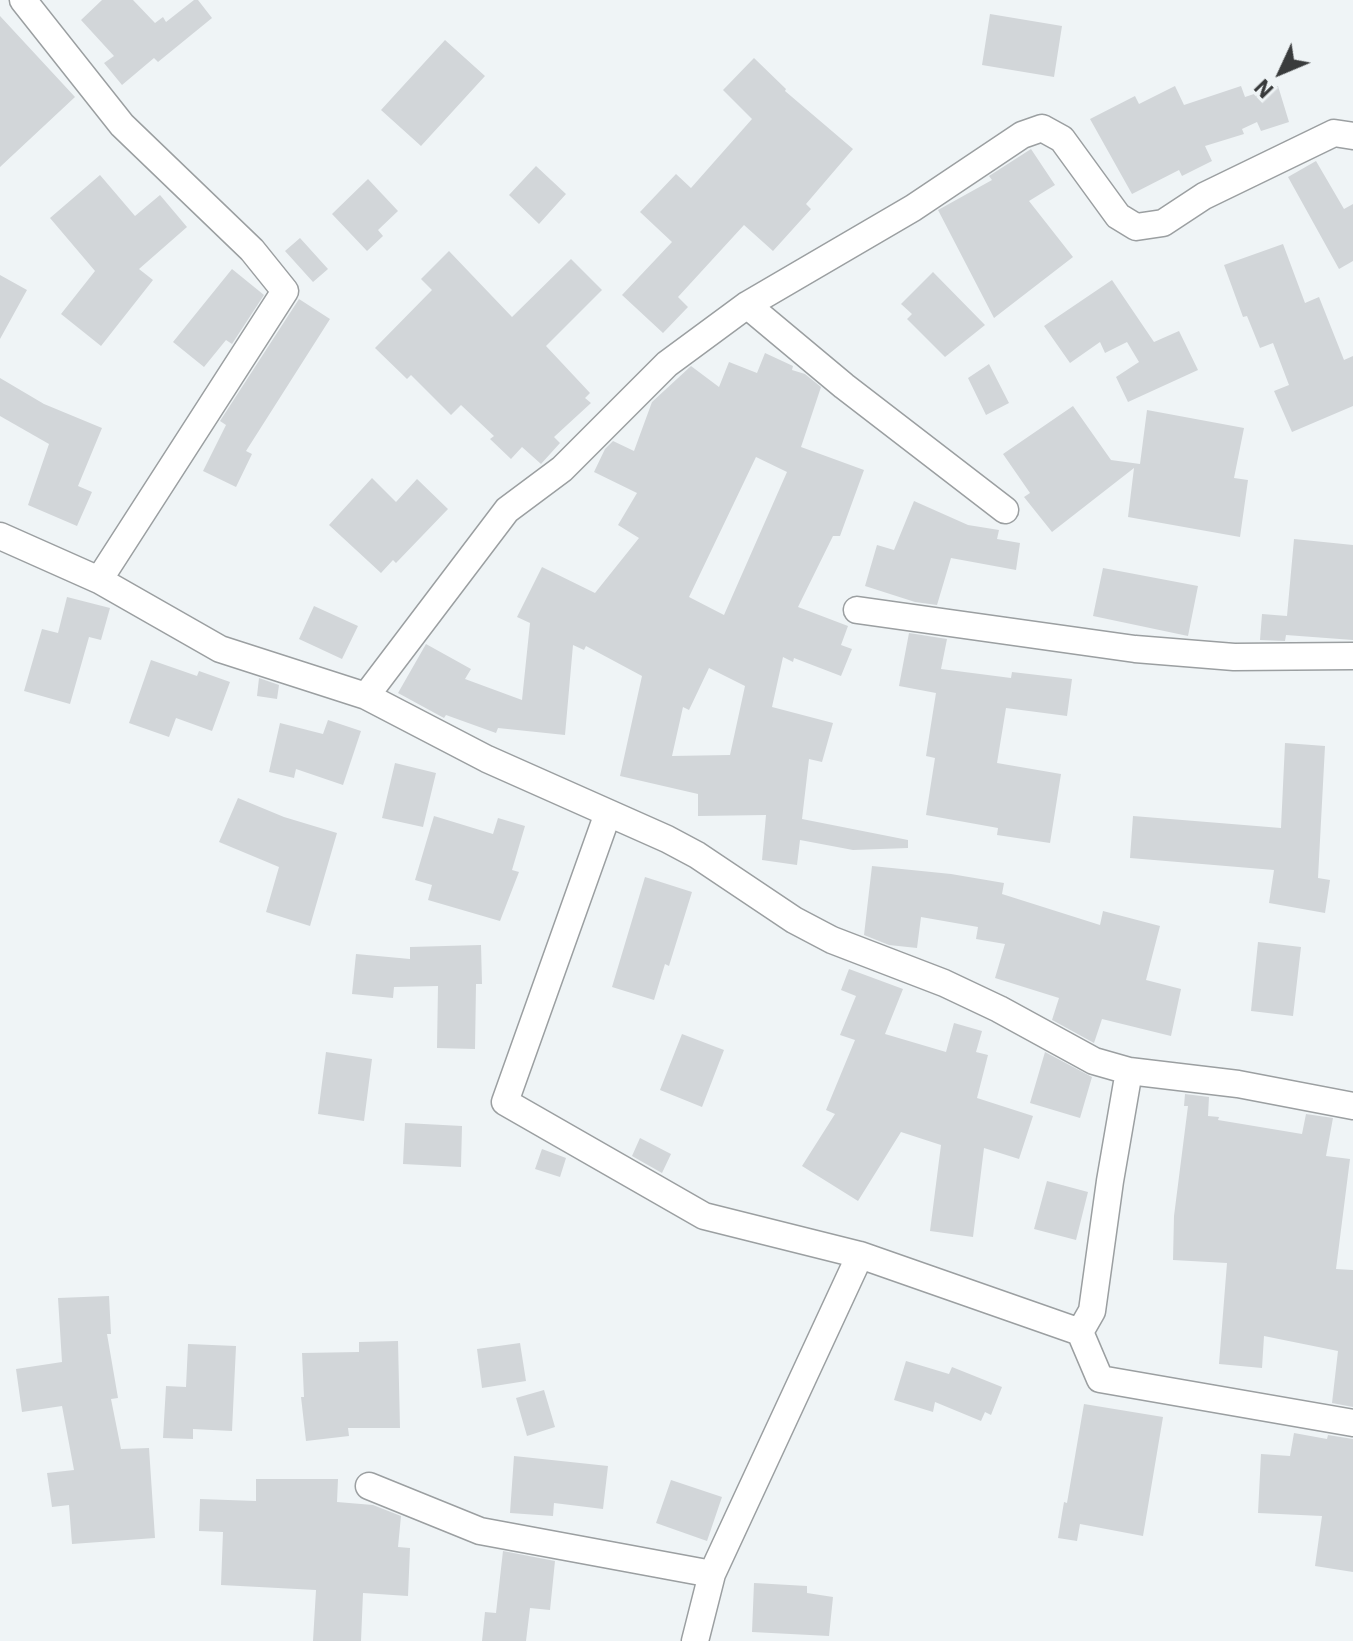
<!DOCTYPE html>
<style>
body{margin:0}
#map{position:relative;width:1353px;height:1641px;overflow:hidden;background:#eff4f6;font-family:"IBM Plex Sans",sans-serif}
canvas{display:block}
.north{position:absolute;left:1241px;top:32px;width:80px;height:80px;-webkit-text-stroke:6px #eff4f6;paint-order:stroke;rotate:226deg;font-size:22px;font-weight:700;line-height:32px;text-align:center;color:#393b3c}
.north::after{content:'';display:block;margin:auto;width:28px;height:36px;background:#393b3c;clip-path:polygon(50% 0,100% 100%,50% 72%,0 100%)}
</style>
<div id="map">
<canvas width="1353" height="1641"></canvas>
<div class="north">N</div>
</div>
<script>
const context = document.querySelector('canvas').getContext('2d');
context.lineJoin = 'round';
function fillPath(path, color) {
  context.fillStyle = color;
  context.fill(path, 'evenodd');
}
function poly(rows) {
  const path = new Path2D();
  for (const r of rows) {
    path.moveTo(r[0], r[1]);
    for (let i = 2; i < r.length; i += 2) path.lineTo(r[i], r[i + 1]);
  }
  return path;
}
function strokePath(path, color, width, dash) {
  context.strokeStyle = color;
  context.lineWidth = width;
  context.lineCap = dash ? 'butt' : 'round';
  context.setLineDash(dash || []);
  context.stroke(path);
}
const building = poly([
 [102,0,133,0,155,23,163,17,166,22,194,0,198,0,212,18,158,62,154,58,122,85,104,63,114,56,81,20],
 [990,14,1062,26,1054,77,982,65],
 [0,16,75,97,0,167],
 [445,40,485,76,421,146,381,110],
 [754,58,786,89,785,91,853,149,806,204,811,209,773,251,744,225,678,297,688,307,663,333,622,295,672,242,640,212,676,174,691,188,752,119,723,90],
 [1175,86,1184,105,1241,86,1245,97,1278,86,1289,122,1261,131,1257,122,1242,129,1244,134,1205,146,1212,161,1182,176,1179,170,1132,194,1090,119,1135,96,1139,104],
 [1031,149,1055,185,1029,201,1073,257,994,318,938,210,992,180,989,176],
 [1316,161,1344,209,1353,204,1353,261,1339,269,1288,177],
 [536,166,566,194,539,224,509,195],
 [100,175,135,216,160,195,187,227,139,269,153,280,101,346,61,314,95,271,50,218],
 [368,179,398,211,378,230,383,236,367,251,332,214],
 [300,238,328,269,313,282,285,251],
 [1283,244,1305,303,1319,297,1344,360,1353,356,1353,406,1292,432,1274,391,1289,385,1273,343,1260,348,1247,316,1243,317,1224,265],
 [449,251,512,317,571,259,602,290,546,346,590,393,585,398,591,403,554,437,560,443,541,464,522,447,511,459,490,439,494,436,461,405,451,415,411,375,407,379,375,348,432,290,421,279],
 [232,269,264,295,232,344,226,340,204,367,173,342],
 [933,272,985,325,945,357,907,319,912,314,901,304],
 [0,275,27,290,0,339],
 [1112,280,1154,342,1179,331,1198,370,1128,402,1116,377,1139,362,1127,342,1105,353,1100,342,1070,363,1044,326],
 [299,299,330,319,246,451,252,454,236,487,203,471,226,425,220,421],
 [765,353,793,366,792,370,805,374,821,387,801,447,864,470,840,536,833,536,798,607,848,626,841,645,852,649,841,676,794,658,793,662,783,657,772,707,833,723,822,762,809,759,802,819,908,840,908,848,853,850,800,840,797,865,762,860,766,815,698,816,698,794,620,776,642,676,586,646,584,650,573,645,565,735,498,728,496,733,446,715,444,718,398,693,426,644,471,669,465,679,522,700,530,623,517,617,542,567,595,593,639,538,618,525,637,493,594,472,605,449,613,441,634,451,652,402,691,366,719,387,729,362,757,373],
 [756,457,787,472,724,615,689,597],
 [709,668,745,686,730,755,672,756,683,707,689,710],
 [989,364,1009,403,986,415,968,378],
 [0,378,44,404,102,428,78,486,92,492,77,526,28,505,49,444,0,416],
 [1073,406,1111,460,1140,464,1147,410,1244,428,1234,478,1248,480,1240,537,1128,517,1134,468,1052,532,1024,497,1030,493,1003,454],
 [372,478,396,502,417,479,448,509,396,563,393,560,381,573,329,525],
 [914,501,968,525,999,530,997,539,1020,543,1016,570,951,558,937,605,915,602,865,586,877,545,894,550],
 [1294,539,1353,545,1353,640,1286,635,1285,641,1260,640,1262,614,1287,616],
 [1103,568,1198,586,1188,636,1093,616],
 [67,597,110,608,101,640,89,637,70,704,24,691,42,629,58,633],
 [314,606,358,626,342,659,299,639],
 [909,633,947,639,941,669,1011,678,1012,672,1072,679,1067,716,1006,708,997,763,1061,774,1050,843,997,835,998,828,926,815,935,758,926,756,936,693,899,686],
 [151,660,197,676,199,671,230,682,212,731,176,718,169,737,129,723],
 [259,678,279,685,277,699,257,696],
 [328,720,361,731,343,785,296,769,294,778,269,772,280,723,323,734],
 [1285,743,1325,746,1318,878,1330,880,1325,913,1269,903,1274,870,1130,858,1133,816,1281,828],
 [395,763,436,773,423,827,382,818],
 [238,798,284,817,337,833,310,926,266,912,279,867,219,842],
 [434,816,493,834,498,818,525,826,512,870,519,872,500,921,428,900,432,885,415,880],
 [872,866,951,874,1004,883,1002,894,1100,925,1103,911,1160,926,1146,980,1181,989,1171,1036,1102,1019,1094,1043,1054,1021,1052,1020,1059,998,995,978,1005,944,976,939,978,927,921,917,917,948,889,945,864,935],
 [645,877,692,892,669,966,665,964,654,1000,612,987],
 [1258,942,1301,947,1293,1016,1251,1011],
 [481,945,482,984,476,984,475,1049,437,1048,438,986,394,987,393,998,352,994,356,954,410,959,410,947],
 [849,969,903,989,885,1034,946,1052,954,1023,982,1031,976,1052,988,1055,977,1098,1033,1116,1019,1159,984,1148,973,1237,930,1231,941,1145,901,1132,858,1201,802,1166,835,1114,826,1110,855,1040,840,1035,856,996,841,990],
 [682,1034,724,1050,702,1107,660,1090],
 [326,1052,372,1059,364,1121,318,1114],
 [1045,1052,1092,1077,1080,1118,1030,1103],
 [1185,1094,1209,1097,1208,1116,1219,1117,1218,1120,1302,1134,1306,1114,1333,1118,1326,1156,1350,1159,1336,1269,1353,1270,1353,1407,1332,1403,1338,1351,1264,1336,1262,1368,1219,1364,1227,1263,1173,1260,1174,1216,1188,1106,1184,1106],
 [405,1123,462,1126,461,1167,403,1164],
 [640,1138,671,1154,662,1173,632,1156],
 [542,1149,566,1158,560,1177,535,1169],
 [1047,1181,1088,1192,1076,1240,1034,1229],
 [109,1296,111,1334,107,1334,118,1398,111,1399,121,1449,149,1448,155,1538,72,1544,69,1505,52,1507,47,1473,74,1470,62,1406,22,1412,16,1369,62,1362,58,1298],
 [398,1341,400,1428,348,1428,349,1436,306,1441,301,1397,304,1397,302,1353,359,1352,359,1342],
 [520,1343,526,1381,482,1388,477,1349],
 [188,1344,236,1346,232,1431,193,1429,193,1439,163,1438,166,1386,186,1387],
 [906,1361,949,1374,952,1367,1002,1387,991,1415,985,1412,981,1421,935,1402,933,1412,894,1400],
 [544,1390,555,1427,527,1436,516,1398],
 [1084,1404,1163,1417,1143,1536,1080,1524,1077,1541,1058,1538,1064,1502,1067,1503],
 [1294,1433,1327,1439,1328,1435,1353,1439,1353,1572,1315,1566,1322,1516,1258,1513,1261,1454,1290,1456],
 [514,1456,608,1466,603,1509,554,1503,553,1516,510,1513],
 [256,1479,338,1479,337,1502,373,1505,401,1516,398,1547,410,1548,408,1596,363,1593,361,1641,313,1641,316,1590,221,1585,223,1532,199,1531,200,1499,256,1501],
 [671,1480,722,1497,707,1541,656,1523],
 [503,1551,555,1561,550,1610,530,1608,526,1641,482,1641,485,1612,496,1613],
 [754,1583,807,1586,807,1593,833,1597,829,1636,752,1632]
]);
const street = poly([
 [23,0,122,125,252,250,285,291,99,580],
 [747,305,844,386,1005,510],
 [0,536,99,580,220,649,366,696,507,510,562,469,667,364,747,305,913,208,1022,135,1042,128,1062,139,1118,216,1136,227,1163,223,1204,196,1334,133,1353,136],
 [857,610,1135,649,1234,657,1353,656],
 [366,696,487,759,667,839,697,855,794,920,832,940,944,983,999,1009,1094,1061,1129,1071,1238,1084,1353,1106],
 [608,813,505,1102,704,1216,860,1255,1080,1332,1100,1379,1353,1423],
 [1080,1332,1092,1311,1110,1181,1129,1071],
 [369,1486,480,1531,712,1574],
 [695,1641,712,1574,860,1255]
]);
fillPath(building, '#d2d6d9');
strokePath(street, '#9b9fa1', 29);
strokePath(street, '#fff', 26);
</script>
